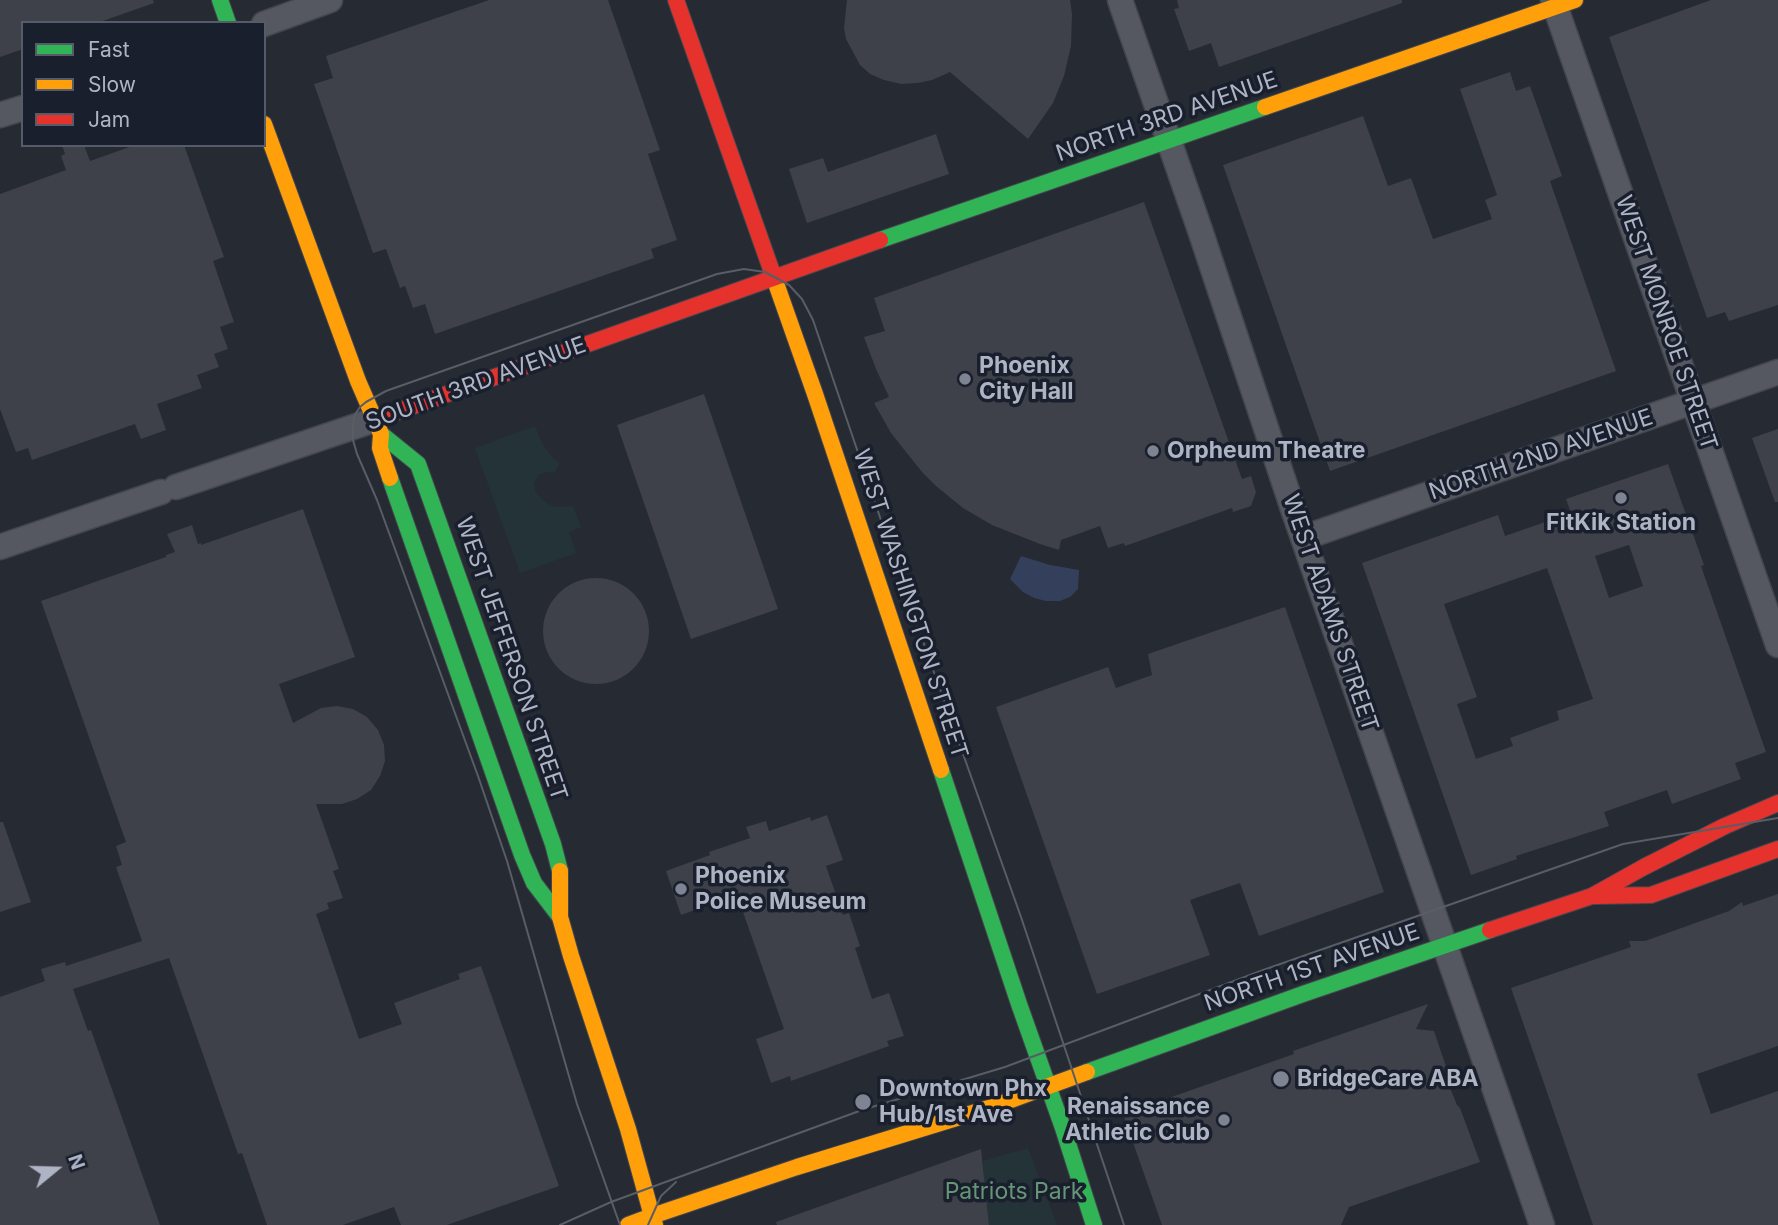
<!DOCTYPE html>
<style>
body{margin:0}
#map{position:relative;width:1778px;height:1225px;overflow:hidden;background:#262a33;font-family:Inter,sans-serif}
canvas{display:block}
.legend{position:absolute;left:21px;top:21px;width:245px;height:126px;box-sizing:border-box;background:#1a1f2d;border:2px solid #565b6a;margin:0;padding:9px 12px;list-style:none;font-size:21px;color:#afb4c5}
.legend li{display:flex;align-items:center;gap:14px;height:35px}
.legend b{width:35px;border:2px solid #565b6a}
.north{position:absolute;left:21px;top:1134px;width:70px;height:70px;-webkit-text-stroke:5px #1a1f2d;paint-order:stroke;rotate:71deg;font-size:19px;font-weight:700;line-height:28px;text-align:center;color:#afb4c5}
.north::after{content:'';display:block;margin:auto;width:24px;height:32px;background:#afb4c5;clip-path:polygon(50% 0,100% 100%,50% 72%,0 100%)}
</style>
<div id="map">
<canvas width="1778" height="1225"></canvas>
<ul class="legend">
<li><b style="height:9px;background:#30b455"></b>Fast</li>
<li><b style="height:9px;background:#ff9f0a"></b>Slow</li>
<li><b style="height:9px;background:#e5322d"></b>Jam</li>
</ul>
<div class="north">N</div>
</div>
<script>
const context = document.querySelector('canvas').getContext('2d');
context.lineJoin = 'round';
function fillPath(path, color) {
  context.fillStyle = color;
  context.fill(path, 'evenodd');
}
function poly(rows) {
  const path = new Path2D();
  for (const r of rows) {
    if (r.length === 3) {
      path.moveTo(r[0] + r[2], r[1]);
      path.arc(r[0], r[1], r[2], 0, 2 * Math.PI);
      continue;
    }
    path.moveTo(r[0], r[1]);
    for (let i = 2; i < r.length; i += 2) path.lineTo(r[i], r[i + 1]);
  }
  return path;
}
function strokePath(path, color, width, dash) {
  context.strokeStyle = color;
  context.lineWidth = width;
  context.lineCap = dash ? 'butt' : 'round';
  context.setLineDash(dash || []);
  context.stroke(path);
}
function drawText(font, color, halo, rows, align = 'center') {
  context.font = font + ' Inter,sans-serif';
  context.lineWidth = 7;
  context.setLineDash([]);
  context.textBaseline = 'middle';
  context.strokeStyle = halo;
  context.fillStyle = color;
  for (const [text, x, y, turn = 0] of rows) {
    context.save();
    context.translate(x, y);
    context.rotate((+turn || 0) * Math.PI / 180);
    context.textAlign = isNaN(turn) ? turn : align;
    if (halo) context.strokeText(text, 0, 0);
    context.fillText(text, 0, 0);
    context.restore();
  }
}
const green = poly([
 [535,426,543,445,554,459,560,463,554,473,547,472,539,474,534,483,536,493,546,503,552,506,559,507,573,506,581,527,569,532,576,553,520,573,475,448],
 [1028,1148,1057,1225,989,1225,984,1182,983,1161]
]);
const water = poly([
 [1021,556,1050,565,1079,570,1078,589,1070,597,1060,601,1046,601,1034,598,1023,592,1010,579]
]);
const building = poly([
 [0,0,153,0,154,3,97,23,23,23,23,49,0,57],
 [489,0,608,0,660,150,648,154,677,240,651,249,654,258,435,334,425,304,413,308,405,286,400,288,386,249,373,253,314,84,333,78,326,56],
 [847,0,1070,0,1072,14,1071,46,1064,76,1053,103,1028,139,950,72,932,80,918,83,901,84,884,80,870,74,860,65,846,39,844,28],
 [1177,0,1402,0,1402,3,1219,67,1211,43,1189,51,1174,9,1179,8],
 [1711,0,1778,0,1778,305,1729,321,1725,312,1707,318,1609,37],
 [1510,72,1516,91,1530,86,1562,176,1550,181,1616,371,1330,471,1223,165,1363,116,1388,186,1411,178,1433,239,1492,219,1485,200,1497,195,1460,89],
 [936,134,949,174,807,223,789,169,823,158,828,172],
 [62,145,84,145,90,161,135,145,184,145,224,257,213,261,234,322,220,327,228,349,214,354,219,367,197,375,202,388,157,404,166,430,141,439,135,424,32,460,28,448,16,452,0,409,0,194,66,170,61,156,65,154],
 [1144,202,1242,479,1251,476,1256,492,1251,506,1233,512,1232,508,1125,546,1124,543,1108,548,1100,526,1061,540,1059,550,1040,544,992,525,963,508,936,486,922,472,891,433,874,403,889,397,876,369,864,337,885,331,874,298],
 [704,394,778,609,691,639,617,425],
 [1778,429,1778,502,1775,502,1752,438],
 [1668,464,1704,565,1701,566,1766,752,1735,763,1741,779,1672,804,1667,790,1604,812,1609,826,1516,856,1517,859,1471,875,1362,563,1498,515,1505,536,1571,513,1566,499],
 [1629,545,1643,586,1609,598,1595,556],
 [1547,568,1593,699,1557,711,1559,720,1510,738,1513,746,1476,759,1457,704,1477,697,1444,604],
 [303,509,355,657,279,684,293,723,321,708,337,706,353,709,367,717,378,730,384,745,385,761,380,776,371,790,357,799,342,804,316,804,339,869,333,871,343,898,327,903,329,909,316,914,359,1039,402,1024,394,1003,460,979,458,974,481,966,559,1186,447,1225,401,1225,394,1207,343,1225,267,1225,242,1153,238,1154,169,958,73,989,88,1031,91,1030,160,1225,0,1225,0,997,45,981,41,969,65,962,66,966,142,941,116,867,122,865,116,846,126,842,41,601,166,557,166,555,175,552,167,534,192,525,198,544,201,543,201,545],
 [596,631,53],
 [1285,607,1384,892,1259,936,1240,883,1190,900,1210,955,1097,994,996,707,1108,667,1116,688,1152,675,1148,654],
 [827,815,843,860,826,866,843,915,849,913,860,946,855,948,872,999,889,993,904,1036,887,1041,889,1046,791,1081,790,1076,771,1083,756,1039,784,1029,737,895,681,915,666,871,710,855,709,852,750,838,746,827,766,821,769,831,810,817,811,821],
 [0,822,3,822,31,902,0,912],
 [1778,894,1778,1046,1697,1074,1711,1114,1778,1091,1778,1225,1593,1225,1511,988,1631,947,1629,941,1645,941,1729,911,1742,902,1743,906],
 [1428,1004,1416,1029,1434,1031,1452,1084,1450,1088,1457,1105,1460,1108,1480,1162,1349,1207,1341,1225,1162,1225,1123,1114,1294,1054,1293,1051],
 [981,1149,989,1225,777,1225,776,1222]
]);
const street = poly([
 [1120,0,1200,230,1293,509,1542,1225],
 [1553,0,1778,645],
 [264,24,330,0],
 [0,115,23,108],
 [176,487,374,420],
 [1303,538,1778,372],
 [0,547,161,492]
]);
const fast = poly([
 [220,0,228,23],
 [880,240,1265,107],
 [381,434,418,464,553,844,560,871],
 [390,478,522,855,534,883,560,917],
 [941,770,1019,1004,1063,1128,1094,1225],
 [1087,1072,1303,994,1490,930]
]);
const slow = poly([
 [1265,107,1575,0],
 [264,124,358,381,381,434,380,448,390,478],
 [772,272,815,394,941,770],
 [560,871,560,917,571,956,628,1129,652,1216,628,1225],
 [655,1225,652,1216,797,1167,989,1108,1087,1072]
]);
const jam = poly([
 [676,0,772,272],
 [374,420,880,240],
 [1595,896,1651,895,1778,849],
 [1490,930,1592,896,1644,867,1725,826,1778,803]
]);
const tram = poly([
 [560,1225,611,1202,862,1110,1005,1067,1266,969,1623,844,1778,818],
 [620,1225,577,1104,507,861,478,776,377,500,357,454,353,440,353,425,354,416,360,407,366,402,386,391,717,274,744,269,765,272,789,285,802,299,813,320,903,585,1021,917,1124,1225],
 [648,1225,661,1196,676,1182]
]);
const markers = [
 [965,379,7,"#7f8492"],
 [1153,451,7,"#7f8492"],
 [1621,498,7,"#7f8492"],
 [681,889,7,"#7f8492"],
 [1281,1079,9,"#7f8492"],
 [863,1102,9,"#7f8492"],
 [1224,1120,7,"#7f8492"]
];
const streetNames = [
 ["NORTH 3RD AVENUE",1167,117,-19],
 ["WEST MONROE STREET",1666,323,71],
 ["SOUTH 3RD AVENUE",476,384,-20],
 ["NORTH 2ND AVENUE",1541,455,-19],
 ["WEST WASHINGTON STREET",910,604,72],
 ["WEST ADAMS STREET",1330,613,71],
 ["WEST JEFFERSON STREET",511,659,71],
 ["NORTH 1ST AVENUE",1312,968,-19]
];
const poiNames = [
 ["Phoenix",979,366],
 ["City Hall",979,392],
 ["Orpheum Theatre",1167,451],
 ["FitKik Station",1621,523,"center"],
 ["Phoenix",695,876],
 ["Police Museum",695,902],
 ["BridgeCare ABA",1297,1079],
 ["Downtown Phx",879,1089],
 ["Hub/1st Ave",879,1115],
 ["Renaissance",1210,1107,"right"],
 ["Athletic Club",1210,1133,"right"]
];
const parkNames = [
 ["Patriots Park",1014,1192]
];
fillPath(green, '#233338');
fillPath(water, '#343f5b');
fillPath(building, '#3e4149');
strokePath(street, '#44464e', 27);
strokePath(fast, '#44464e', 18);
strokePath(slow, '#44464e', 18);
strokePath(jam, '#44464e', 18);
strokePath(street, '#565861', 24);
strokePath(fast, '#30b455', 16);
strokePath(slow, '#ff9f0a', 16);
strokePath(jam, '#e5322d', 16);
strokePath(tram, '#595d65', 2);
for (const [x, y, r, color] of markers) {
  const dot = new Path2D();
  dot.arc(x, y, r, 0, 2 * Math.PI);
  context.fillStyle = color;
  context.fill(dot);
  strokePath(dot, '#1a1f2d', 2.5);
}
drawText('23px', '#afb4c5', '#1a1f2d', streetNames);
drawText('bold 23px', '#afb4c5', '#1a1f2d', poiNames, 'left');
drawText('23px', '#679578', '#1a1f2d', parkNames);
</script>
